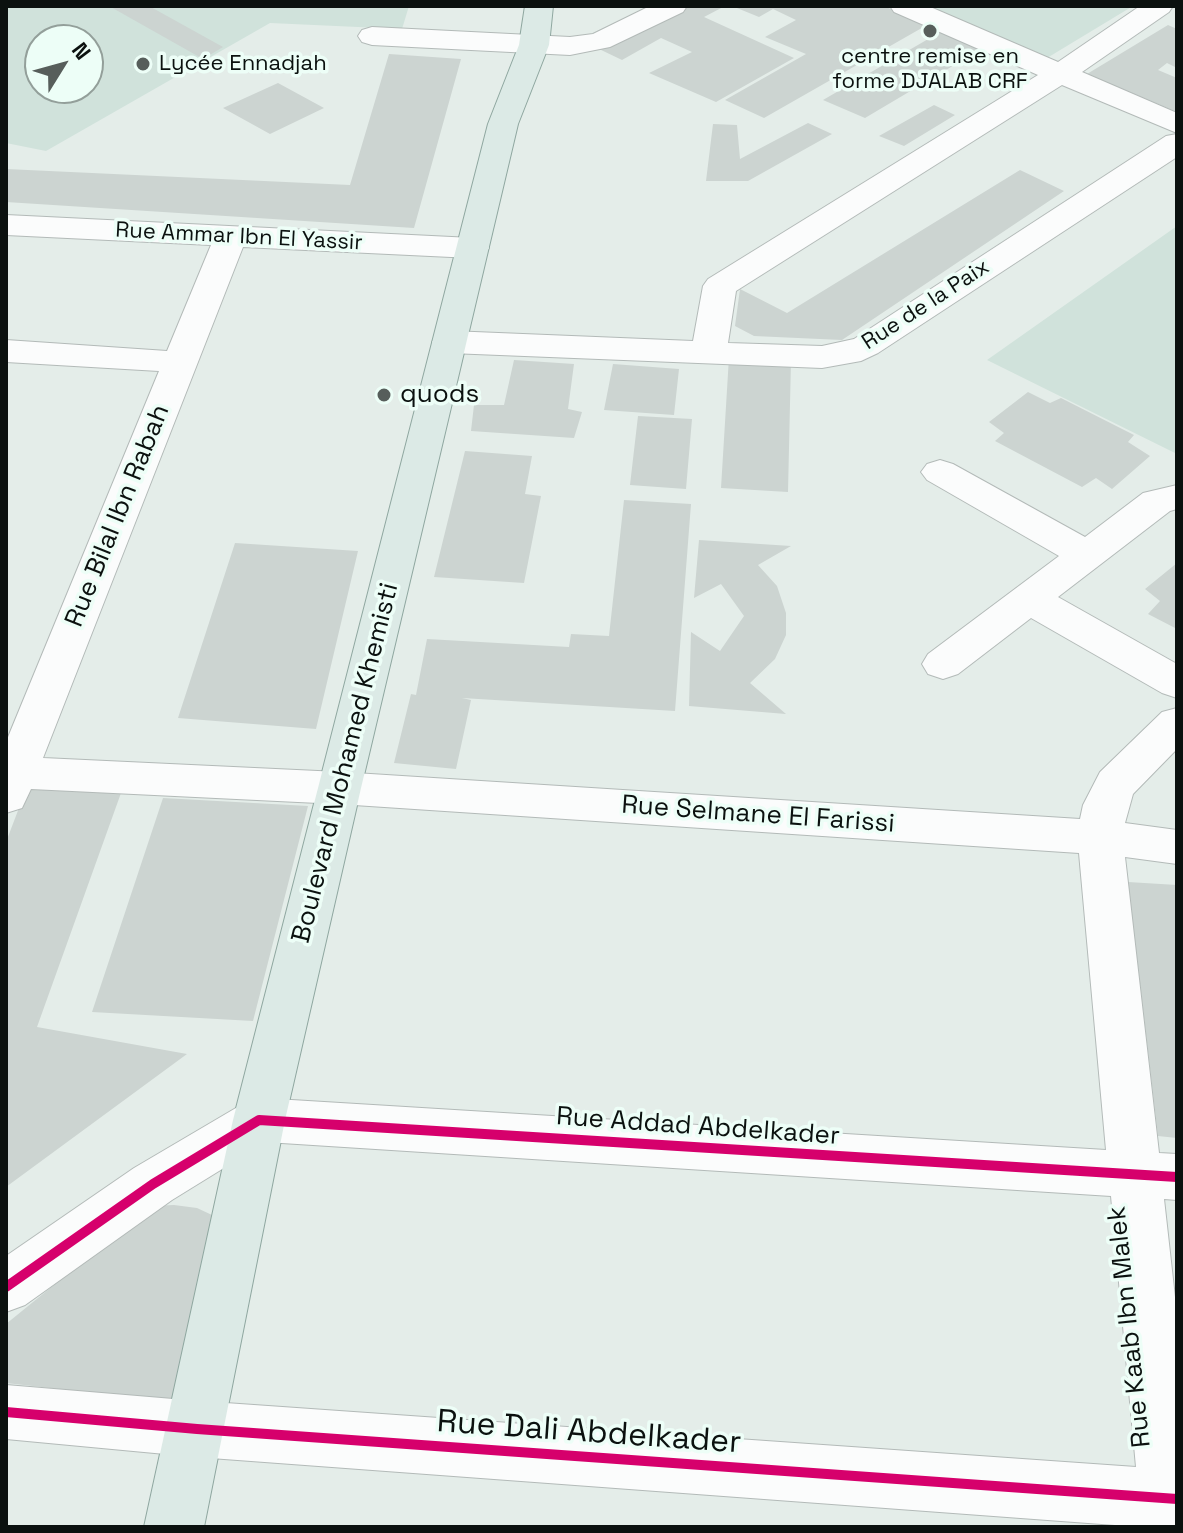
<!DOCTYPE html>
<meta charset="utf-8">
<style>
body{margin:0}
#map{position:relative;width:1183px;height:1533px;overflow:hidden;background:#e4ede9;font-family:"Space Grotesk",sans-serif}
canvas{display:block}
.frame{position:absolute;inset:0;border:8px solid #0b110f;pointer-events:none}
.north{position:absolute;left:24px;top:24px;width:80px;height:80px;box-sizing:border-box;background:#edfef7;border:2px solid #939f9a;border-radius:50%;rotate:53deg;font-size:22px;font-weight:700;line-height:32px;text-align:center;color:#0b110f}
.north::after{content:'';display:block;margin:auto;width:28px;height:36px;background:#575e5b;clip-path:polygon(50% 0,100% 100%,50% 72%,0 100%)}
</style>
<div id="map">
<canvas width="1183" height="1533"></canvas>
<div class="frame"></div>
<div class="north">N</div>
</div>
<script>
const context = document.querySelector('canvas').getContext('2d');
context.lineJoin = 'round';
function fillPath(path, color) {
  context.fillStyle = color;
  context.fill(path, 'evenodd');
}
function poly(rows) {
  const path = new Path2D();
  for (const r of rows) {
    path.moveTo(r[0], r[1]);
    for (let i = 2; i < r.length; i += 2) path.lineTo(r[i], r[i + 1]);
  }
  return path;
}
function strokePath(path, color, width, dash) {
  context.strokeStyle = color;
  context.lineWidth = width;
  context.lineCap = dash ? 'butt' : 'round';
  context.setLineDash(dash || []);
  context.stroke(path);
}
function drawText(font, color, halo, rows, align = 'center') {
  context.font = font + ' "Space Grotesk",sans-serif';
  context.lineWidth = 7;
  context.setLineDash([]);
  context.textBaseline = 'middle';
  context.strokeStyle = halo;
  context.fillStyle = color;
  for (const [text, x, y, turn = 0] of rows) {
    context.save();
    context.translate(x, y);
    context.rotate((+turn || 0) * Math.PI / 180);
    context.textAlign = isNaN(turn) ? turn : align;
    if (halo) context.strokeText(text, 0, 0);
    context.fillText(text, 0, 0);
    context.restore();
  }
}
const built = poly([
 [6,6,409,6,402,29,270,23,46,151,6,143],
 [40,40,88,40,88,88,40,88],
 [931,6,1133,6,1047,58,927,8],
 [1177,226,1177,454,987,360]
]);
const building = poly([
 [109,6,149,6,223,47,203,59],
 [680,6,725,6,704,17,794,58,716,102,649,73,692,52,661,38,622,60,597,48],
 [732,6,884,6,927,25,764,118,725,100,806,54,765,37,796,20,773,9,759,17],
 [1168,25,1177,29,1177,68,1167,63,1158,70,1177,78,1177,112,1087,74],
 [942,31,983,48,865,118,823,100],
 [389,54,461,59,414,228,6,202,6,169,350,185],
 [278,83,324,108,270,134,223,108],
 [934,105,955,115,904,146,879,136],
 [808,123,832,134,748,181,706,181,713,124,737,125,740,159],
 [1020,170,1064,191,842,340,754,336,735,326,740,289,787,313],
 [729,357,791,360,788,492,721,488],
 [514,360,574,364,568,409,582,412,574,438,471,431,474,405,504,405],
 [613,364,679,369,674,415,604,410],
 [1028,392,1050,403,1061,398,1134,435,1128,442,1150,456,1112,489,1096,478,1082,487,995,441,1004,433,989,422],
 [638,416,692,419,686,489,630,485],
 [465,451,532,456,525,494,541,496,524,583,434,577],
 [624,500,691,504,675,711,462,698,471,700,456,769,394,763,411,694,416,695,427,639,569,647,571,634,609,636],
 [699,540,791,546,758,565,777,586,786,613,786,635,775,659,750,683,786,714,689,706,691,632,720,651,744,616,721,584,694,598],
 [235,543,358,551,316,729,178,718],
 [1177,563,1177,629,1148,614,1160,601,1145,589],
 [27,787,121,793,37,1027,187,1054,6,1187,6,842],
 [163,798,308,806,253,1021,92,1012],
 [1128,882,1177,885,1177,1138,1158,1136],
 [174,1205,197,1208,212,1215,215,1232,175,1402,6,1383,6,1324,151,1206]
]);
const minor = poly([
 [650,6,687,6,683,12,610,47,570,55,372,45,362,42,358,36,362,30,372,27,570,37,593,34,650,6],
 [890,6,928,6,1058,62,1140,6,1173,6,1169,12,1082,72,1177,113,1177,133,1062,85,736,291,728,343,822,346,854,339,1166,136,1177,134,1177,157,878,353,861,361,822,368,450,353,438,349,432,342,438,335,450,331,693,341,703,286,708,279,1038,75,894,12,890,6],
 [6,215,472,238,484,241,489,248,484,255,472,258,243,247,43,758,339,772,1080,819,1083,805,1100,772,1162,712,1177,708,1177,749,1133,794,1125,823,1177,830,1177,864,1125,857,1159,1153,1177,1154,1177,1200,1164,1199,1177,1315,1177,1527,1142,1527,197,1457,6,1439,6,1385,197,1401,1136,1467,1111,1196,266,1142,172,1200,25,1305,6,1312,6,1256,134,1168,241,1105,259,1098,1106,1150,1079,853,339,804,31,789,22,808,6,813,6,742,159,371,6,362,6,340,167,351,211,245,6,235,6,215],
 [940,460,953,464,1085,537,1143,493,1177,485,1177,509,1170,511,1058,597,1177,664,1177,698,1162,693,1031,618,958,674,943,679,928,674,922,664,928,654,1059,556,927,480,921,472,927,464,940,460]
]);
const major = poly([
 [525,6,553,6,549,45,518,124,361,788,285,1120,204,1527,144,1527,233,1120,488,124,519,45,525,6]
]);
const cycleway = poly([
 [6,1287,153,1184,259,1120,1177,1177],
 [6,1412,197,1429,1177,1499]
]);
const markers = [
 [930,31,8,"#575e5b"],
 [143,64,8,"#575e5b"],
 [384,395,8,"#575e5b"]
];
const farPoinames = [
 ["centre remise en",930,57],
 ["forme DJALAB CRF",930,82],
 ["Lycée Ennadjah",159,64,"left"]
];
const farStreetnames = [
 ["Rue Ammar Ibn El Yassir",239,237,3],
 ["Rue de la Paix",926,305,-33]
];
const poiNames = [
 ["quods",400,395]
];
const streetNames = [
 ["Rue Bilal Ibn Rabah",118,516,-68],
 ["Boulevard Mohamed Khemisti",346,763,-76],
 ["Rue Selmane El Farissi",758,815,4],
 ["Rue Addad Abdelkader",698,1127,4],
 ["Rue Kaab Ibn Malek",1130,1327,-96]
];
const nearStreetnames = [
 ["Rue Dali Abdelkader",589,1433,4]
];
fillPath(built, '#d0e2db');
fillPath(building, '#ccd4d1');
strokePath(minor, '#b3bab8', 2);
strokePath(major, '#8fa7a0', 2);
fillPath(minor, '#fbfcfc');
fillPath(major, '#dceae6');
strokePath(cycleway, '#d6006c', 10);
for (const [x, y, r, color] of markers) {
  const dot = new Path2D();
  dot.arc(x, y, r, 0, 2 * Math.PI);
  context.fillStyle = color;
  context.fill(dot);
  strokePath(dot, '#edfef7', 3);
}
drawText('22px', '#0b110f', '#edfef7', farPoinames);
drawText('22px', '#0b110f', '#edfef7', farStreetnames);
drawText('26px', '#0b110f', '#edfef7', poiNames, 'left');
drawText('26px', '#0b110f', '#edfef7', streetNames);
drawText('32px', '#0b110f', '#edfef7', nearStreetnames);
</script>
